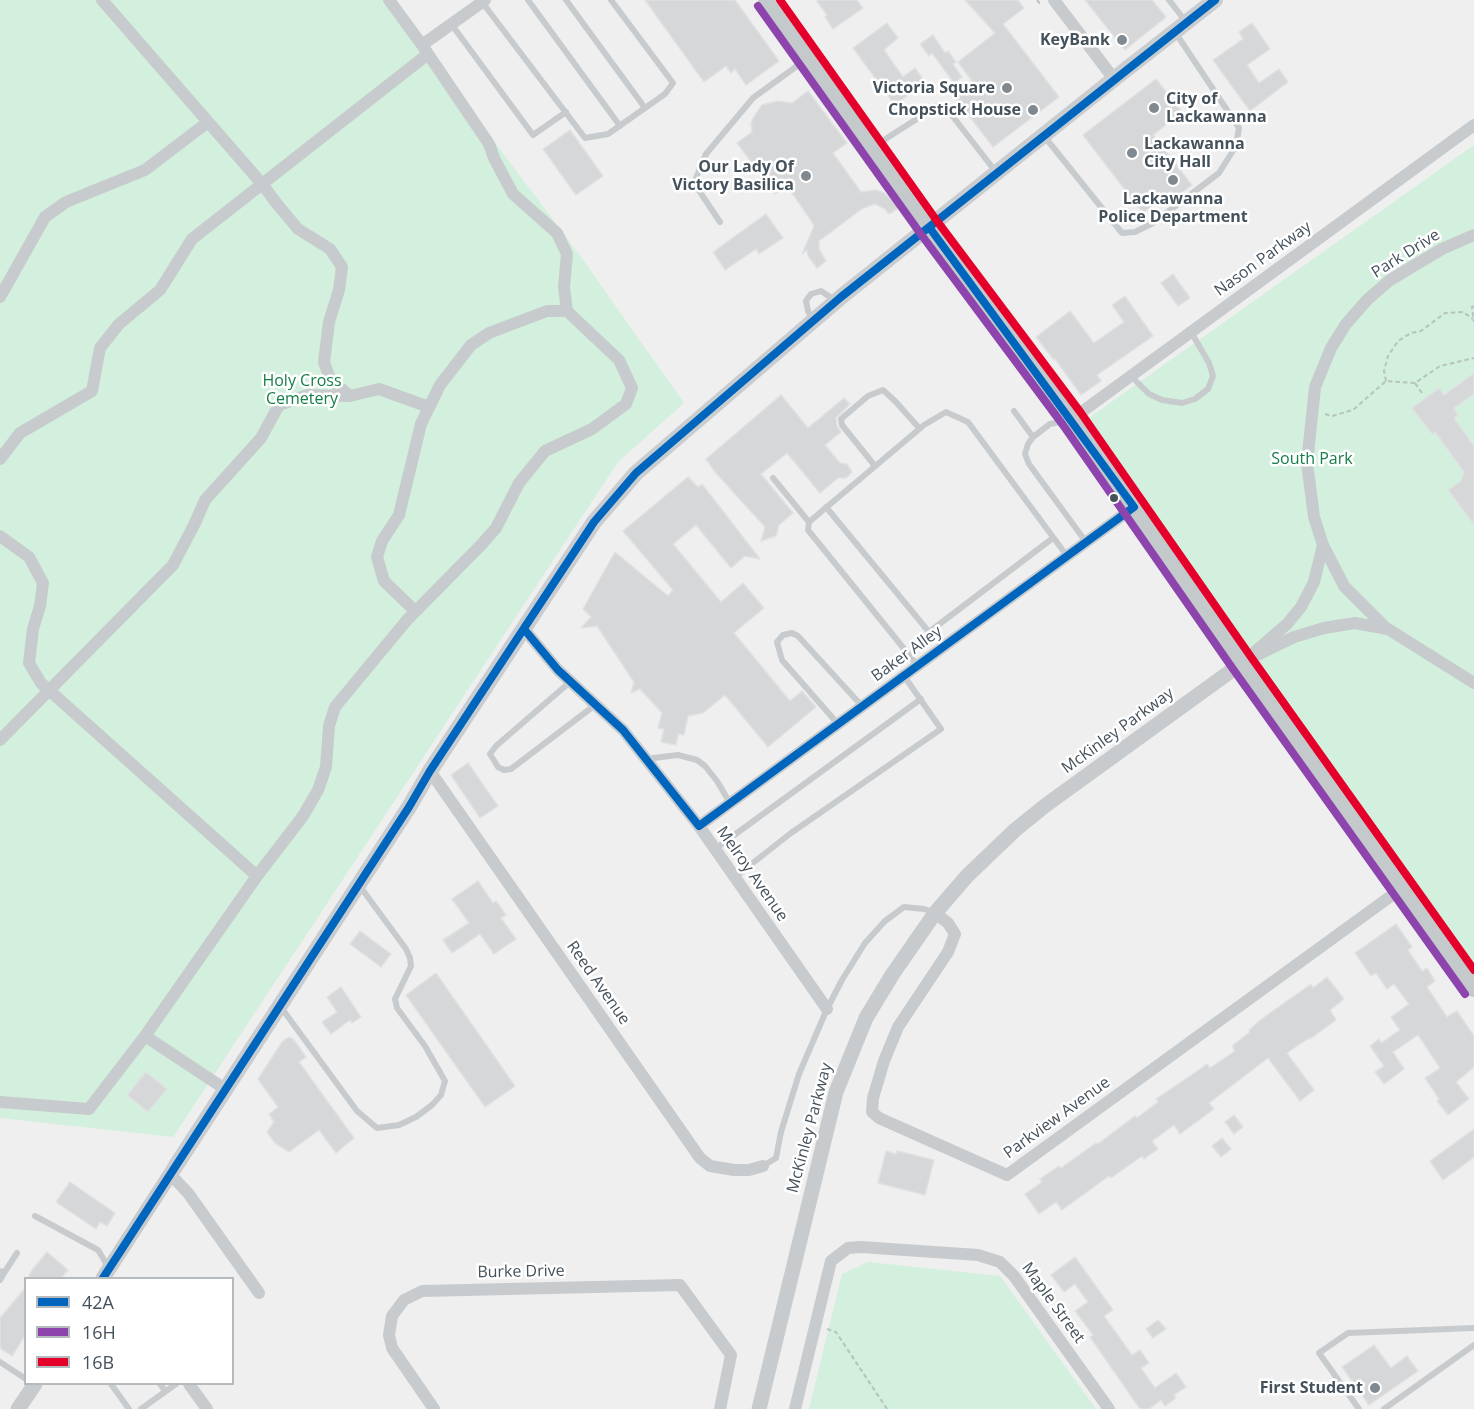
<!DOCTYPE html>
<style>
body{margin:0}
#map{position:relative;width:1474px;height:1409px;overflow:hidden;background:#efefef;font-family:"Open Sans",sans-serif}
canvas{display:block}
.legend{position:absolute;left:24px;top:1277px;width:210px;height:108px;box-sizing:border-box;background:#fff;border:2px solid #b5babe;margin:0;padding:8px 10px;list-style:none;font-size:18px;color:#45525c}
.legend li{display:flex;align-items:center;gap:12px;height:30px}
.legend b{width:30px;border:2px solid #b5babe}
</style>
<div id="map">
<canvas width="1474" height="1409"></canvas>
<ul class="legend">
<li><b style="height:8px;background:#0065bd"></b>42A</li>
<li><b style="height:8px;background:#8e44ad"></b>16H</li>
<li><b style="height:8px;background:#e4002b"></b>16B</li>
</ul>
</div>
<script>
const context = document.querySelector('canvas').getContext('2d');
context.lineJoin = 'round';
function fillPath(path, color) {
  context.fillStyle = color;
  context.fill(path, 'evenodd');
}
function poly(rows) {
  const path = new Path2D();
  for (const r of rows) {
    path.moveTo(r[0], r[1]);
    for (let i = 2; i < r.length; i += 2) path.lineTo(r[i], r[i + 1]);
  }
  return path;
}
function strokePath(path, color, width, dash) {
  context.strokeStyle = color;
  context.lineWidth = width;
  context.lineCap = dash ? 'butt' : 'round';
  context.setLineDash(dash || []);
  context.stroke(path);
}
function drawText(font, color, halo, rows, align = 'center') {
  context.font = font + ' "Open Sans",sans-serif';
  context.lineWidth = 5;
  context.setLineDash([]);
  context.textBaseline = 'middle';
  context.strokeStyle = halo;
  context.fillStyle = color;
  for (const [text, x, y, turn = 0] of rows) {
    context.save();
    context.translate(x, y);
    context.rotate((+turn || 0) * Math.PI / 180);
    context.textAlign = isNaN(turn) ? turn : align;
    if (halo) context.strokeText(text, 0, 0);
    context.fillText(text, 0, 0);
    context.restore();
  }
}
const green = poly([
 [0,0,388,0,581,257,684,403,618,462,173,1137,0,1118],
 [1474,145,1474,965,1086,420],
 [868,1262,1000,1276,1096,1409,809,1409,842,1274]
]);
const building = poly([
 [645,0,735,0,779,61,746,85,735,69,731,73,726,66,704,82,645,0],
 [816,0,857,0,863,8,833,29,825,17,827,15,816,0],
 [965,0,1018,0,1024,8,1003,24,1059,97,993,147,953,95,972,81,958,62,995,33,965,0],
 [1085,0,1152,0,1166,17,1125,50,1085,0],
 [887,23,898,38,884,50,903,77,915,68,925,82,895,105,853,48,887,23],
 [1252,23,1270,49,1247,65,1259,83,1279,69,1288,82,1250,111,1213,60,1243,39,1239,32,1252,23],
 [933,35,945,53,948,51,956,62,953,64,962,77,954,83,932,53,929,56,920,44,933,35],
 [1156,79,1182,112,1153,135,1192,185,1176,197,1171,191,1143,213,1083,135,1156,79],
 [808,91,847,143,833,153,861,192,876,190,884,193,901,207,889,214,885,209,875,204,863,208,819,241,819,249,826,261,817,268,808,256,807,250,802,254,814,226,810,219,787,186,775,194,737,143,752,132,751,124,753,118,762,105,778,101,792,103,808,91],
 [570,130,603,176,576,195,543,149,570,130],
 [766,214,783,238,759,254,756,249,725,270,713,252,766,214],
 [1173,274,1190,298,1178,306,1161,283,1173,274],
 [1125,296,1153,336,1097,375,1101,381,1081,395,1055,359,1054,360,1036,337,1070,311,1094,343,1124,322,1112,305,1125,296],
 [1474,373,1474,394,1454,408,1458,415,1454,418,1474,446,1474,525,1448,490,1461,481,1464,472,1435,432,1432,434,1412,408,1439,388,1444,395,1474,373],
 [781,395,808,428,844,398,850,404,836,418,837,426,841,432,825,445,840,463,847,464,852,472,846,478,838,478,820,493,787,453,761,474,793,513,779,525,776,536,761,541,765,527,715,472,706,459,781,395],
 [688,477,698,487,702,484,760,559,745,556,731,568,696,525,673,544,721,602,743,583,764,608,734,633,790,701,802,691,816,707,768,747,725,695,703,713,688,716,684,735,678,734,676,745,661,742,664,729,658,728,662,713,640,689,631,693,634,682,597,626,581,628,591,617,583,609,615,552,668,596,673,590,623,531,688,477],
 [468,763,498,806,480,818,451,775,468,763],
 [478,881,493,903,496,901,506,915,501,918,516,939,494,954,480,934,452,953,443,940,469,923,452,899,478,881],
 [1396,924,1412,947,1408,950,1422,971,1427,968,1435,981,1427,987,1447,1017,1457,1011,1474,1036,1474,1067,1456,1082,1469,1099,1448,1115,1437,1101,1439,1099,1425,1078,1440,1068,1418,1035,1393,1052,1404,1069,1384,1084,1375,1072,1384,1066,1370,1046,1379,1039,1381,1043,1400,1030,1391,1017,1409,1004,1394,984,1387,989,1376,973,1371,976,1355,953,1396,924],
 [360,931,391,954,381,967,350,944,360,931],
 [436,973,515,1086,485,1107,406,995,436,973],
 [1327,977,1344,999,1330,1010,1336,1020,1310,1039,1309,1038,1287,1053,1314,1090,1300,1101,1268,1058,1209,1103,1214,1109,1195,1123,1180,1134,1174,1125,1152,1141,1158,1149,1144,1159,1142,1156,1111,1178,1109,1176,1062,1210,1056,1202,1039,1214,1025,1194,1042,1182,1040,1179,1059,1166,1061,1168,1096,1143,1098,1144,1135,1116,1137,1118,1158,1102,1156,1099,1190,1076,1207,1064,1210,1068,1235,1051,1232,1046,1250,1032,1249,1030,1263,1018,1311,984,1313,988,1327,977],
 [341,987,361,1017,352,1023,350,1020,331,1034,322,1022,337,1012,327,997,341,987],
 [289,1037,294,1040,306,1057,299,1062,354,1138,336,1153,319,1130,289,1152,275,1143,267,1132,274,1122,269,1114,278,1107,258,1079,282,1042,289,1037],
 [146,1072,167,1089,148,1112,127,1095,146,1072],
 [1234,1115,1243,1127,1234,1134,1225,1122,1234,1115],
 [1474,1129,1474,1157,1443,1180,1430,1161,1474,1129],
 [1222,1138,1231,1149,1221,1157,1212,1146,1222,1138],
 [886,1151,896,1154,897,1151,934,1160,925,1195,878,1183,886,1151],
 [70,1182,115,1213,107,1226,100,1222,96,1229,56,1202,70,1182],
 [47,1252,68,1270,61,1278,28,1278,32,1270,47,1252],
 [1075,1257,1113,1310,1104,1316,1132,1355,1140,1350,1149,1363,1141,1368,1155,1388,1176,1373,1186,1387,1174,1395,1176,1398,1165,1406,1161,1400,1149,1409,1140,1409,1090,1337,1093,1335,1075,1311,1088,1302,1075,1284,1064,1292,1051,1275,1075,1257],
 [26,1287,26,1334,12,1356,0,1348,0,1318,26,1287],
 [1158,1320,1166,1329,1153,1338,1146,1329,1158,1320],
 [1374,1345,1391,1368,1407,1356,1418,1371,1369,1405,1342,1367,1374,1345]
]);
const path = poly([
 [1037,0,1041,5],
 [1474,306,1472,307,1474,322],
 [1386,381,1384,371,1388,356,1398,341,1411,333,1421,331,1445,313,1463,312,1473,319],
 [1422,393,1415,383,1440,366,1474,358],
 [1325,414,1332,416,1353,410,1386,381,1415,383],
 [827,1329,836,1332,887,1409]
]);
const service = poly([
 [528,0,620,126],
 [566,0,645,108],
 [1169,0,1186,22],
 [482,2,585,138,608,134,665,94,673,83,611,0],
 [452,25,533,135,566,112],
 [1044,136,1122,233,1135,232,1153,223,1219,173,1236,146,1239,128,1175,32],
 [873,147,937,106,942,106,947,109,996,172],
 [720,222,694,183,706,154,753,98,808,58],
 [812,318,808,311,806,301,811,294,821,291,836,301],
 [1131,376,1149,394,1162,400,1182,403,1195,399,1208,389,1213,376,1209,363,1191,332],
 [1014,411,1033,437],
 [1069,420,1050,424,1033,437,1028,444,1025,454,1029,464,1086,542],
 [875,466,842,425,841,419,868,396,883,390,896,402,919,428],
 [773,478,809,522],
 [826,507,929,632,1053,538],
 [918,666,808,530,809,522,924,425,946,412,968,422,1067,556],
 [570,682,496,746,490,754,498,767,504,770,511,769,595,705],
 [838,724,782,660,777,642,783,635,792,633,798,636,862,706],
 [646,759,678,755,697,760,705,766,717,781,730,803],
 [715,849,921,699],
 [735,877,791,833,941,729,904,676],
 [280,1006,357,1111,377,1128,399,1125,416,1117,432,1105,441,1095,445,1081,425,1046,397,1008,395,999,411,966,410,958,406,949,359,885],
 [763,1166,776,1158,781,1132,799,1074,827,1009,842,980,865,943,885,921,904,907,924,909,933,912],
 [35,1216,98,1250,109,1268],
 [0,1271,4,1273,0,1280],
 [4,1273,17,1253],
 [0,1362,26,1379],
 [111,1384,129,1409],
 [160,1384,165,1391],
 [141,1409,176,1384],
 [1359,1409,1319,1353,1348,1333,1474,1328],
 [1384,1409,1474,1345]
]);
const minor = poly([
 [102,0,263,185,277,204,298,229,330,249,342,267,339,290,329,322,324,362,330,379,350,396],
 [389,0,422,45,485,0],
 [1054,0,1114,79],
 [422,45,489,144,494,158,513,194,557,233,567,254,564,287,567,311],
 [0,297,45,217,66,202,145,170,208,122],
 [1072,419,1474,125],
 [0,459,20,433,92,391,100,348,119,324,160,290,192,239,428,54],
 [0,536,29,557,43,583,40,606,33,629,29,663,41,683,257,876],
 [1323,545,1344,586,1387,629],
 [524,629,558,670,623,730,699,826,827,1009],
 [1259,654,1294,637,1324,628,1355,623,1388,629,1474,683],
 [1242,663,1287,624,1301,607,1314,582,1323,545,1314,517,1307,463,1315,387,1331,348,1346,324,1367,300,1390,280,1442,249,1474,235],
 [0,740,173,565,195,523,205,500,261,438,279,405,308,395,350,396,379,389,429,407],
 [430,771,700,1158,710,1166,734,1170,749,1170,763,1166],
 [699,826,1134,507],
 [935,913,948,923,955,934,948,952,898,1027,884,1061,873,1098,872,1112,879,1118,1007,1175,1402,888],
 [145,1036,257,876,303,816,318,790,326,767,329,726,335,707,407,620,481,545,496,528,519,483,545,451,592,429,626,404,632,388,619,360,567,311,547,311,489,333,471,345,440,385,421,424,399,515,382,541,377,557,384,581,415,611],
 [0,1102,89,1109,145,1036,225,1089],
 [171,1175,188,1193,259,1293],
 [189,1384,207,1409],
 [434,1409,392,1348,389,1335,392,1316,404,1300,422,1291,680,1285,731,1355,720,1409],
 [795,1409,831,1261,848,1248,861,1247,978,1255,1000,1262,1014,1276,1109,1409]
]);
const tertiary = poly([
 [103,1278,175,1167],
 [18,1409,35,1384],
 [759,1409,836,1092,866,1018,892,975,935,913,967,876,1015,830,1046,805,1242,663]
]);
const secondary = poly([
 [175,1167,409,807,430,771,594,522,636,473,841,297,1114,79,1215,0]
]);
const primary = poly([
 [767,0,929,227,1072,419,1242,663,1474,988]
]);
const bus1 = poly([
 [524,629,558,670,623,730,699,826,1134,507,929,227],
 [103,1278,409,807,430,771,594,522,636,473,841,297,1215,0]
]);
const bus2 = poly([
 [758,6,920,233,1063,425,1233,669,1465,994]
]);
const bus3 = poly([
 [780,0,937,221,1081,413,1251,657,1474,970]
]);
const markers = [
 [1122,40,6,"#80898f"],
 [1007,88,6,"#80898f"],
 [1154,108,6,"#80898f"],
 [1033,110,6,"#80898f"],
 [1132,153,6,"#80898f"],
 [806,176,6,"#80898f"],
 [1173,180,6,"#80898f"],
 [1114,498,5,"#45525c"],
 [1375,1388,6,"#80898f"]
];
const poiNames = [
 ["KeyBank",1110,40],
 ["Victoria Square",995,88],
 ["City of",1166,99,"left"],
 ["Lackawanna",1166,117,"left"],
 ["Chopstick House",1021,110],
 ["Lackawanna",1144,144,"left"],
 ["City Hall",1144,162,"left"],
 ["Our Lady Of",794,167],
 ["Victory Basilica",794,185],
 ["Lackawanna",1173,199,"center"],
 ["Police Department",1173,217,"center"],
 ["First Student",1363,1388]
];
const streetNames = [
 ["Park Drive",1406,254,-32],
 ["Nason Parkway",1263,259,-36],
 ["Baker Alley",907,654,-36],
 ["McKinley Parkway",1118,731,-36],
 ["Melroy Avenue",752,874,55],
 ["Reed Avenue",598,983,55],
 ["Parkview Avenue",1057,1118,-36],
 ["McKinley Parkway",810,1128,-75],
 ["Burke Drive",521,1272,-1],
 ["Maple Street",1053,1303,54]
];
const parkNames = [
 ["Holy Cross",302,381],
 ["Cemetery",302,399],
 ["South Park",1312,459]
];
fillPath(green, '#d2f0dd');
fillPath(building, '#d6d7d9');
strokePath(building, '#e0e1e2', 1.5);
strokePath(path, '#b6c3bf', 2, [4.5, 3]);
strokePath(service, '#c8cbcd', 6);
strokePath(minor, '#c8cbcd', 12);
strokePath(tertiary, '#c8cbcd', 15);
strokePath(secondary, '#cacdd0', 16);
strokePath(primary, '#c4c9cb', 18);
strokePath(bus1, '#0065bd', 8);
strokePath(bus2, '#8e44ad', 8);
strokePath(bus3, '#e4002b', 8);
for (const [x, y, r, color] of markers) {
  const dot = new Path2D();
  dot.arc(x, y, r, 0, 2 * Math.PI);
  context.fillStyle = color;
  context.fill(dot);
  strokePath(dot, '#fff', 2);
}
drawText('bold 16px', '#45525c', '#fff', poiNames, 'right');
drawText('16px', '#45525c', '#fff', streetNames);
drawText('16px', '#157e47', '#fff', parkNames);
</script>
